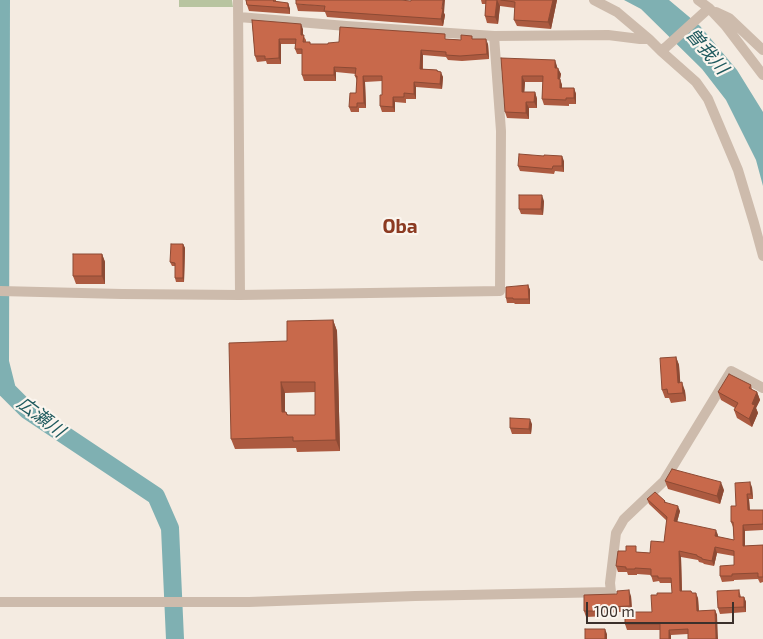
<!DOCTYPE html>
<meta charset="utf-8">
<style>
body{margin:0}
#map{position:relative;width:763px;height:639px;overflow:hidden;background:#f4ebe1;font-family:"Exo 2",sans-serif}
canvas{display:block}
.scale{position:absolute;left:586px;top:602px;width:148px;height:22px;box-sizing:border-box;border:2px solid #3b302b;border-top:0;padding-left:6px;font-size:15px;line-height:18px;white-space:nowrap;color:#3b302b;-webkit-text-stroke:4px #fbf5ee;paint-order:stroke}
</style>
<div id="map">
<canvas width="763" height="639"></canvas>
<div class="scale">100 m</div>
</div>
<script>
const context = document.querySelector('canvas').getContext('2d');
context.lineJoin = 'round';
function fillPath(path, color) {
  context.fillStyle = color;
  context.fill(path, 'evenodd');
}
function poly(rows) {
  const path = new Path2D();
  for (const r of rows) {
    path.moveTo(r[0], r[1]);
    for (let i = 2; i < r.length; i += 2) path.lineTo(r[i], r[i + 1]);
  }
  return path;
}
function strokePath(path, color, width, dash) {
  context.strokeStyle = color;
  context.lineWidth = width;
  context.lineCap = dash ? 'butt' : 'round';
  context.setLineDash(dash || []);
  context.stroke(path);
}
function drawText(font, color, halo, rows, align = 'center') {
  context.font = font + ' "Exo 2","Noto Sans JP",sans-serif';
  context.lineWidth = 4.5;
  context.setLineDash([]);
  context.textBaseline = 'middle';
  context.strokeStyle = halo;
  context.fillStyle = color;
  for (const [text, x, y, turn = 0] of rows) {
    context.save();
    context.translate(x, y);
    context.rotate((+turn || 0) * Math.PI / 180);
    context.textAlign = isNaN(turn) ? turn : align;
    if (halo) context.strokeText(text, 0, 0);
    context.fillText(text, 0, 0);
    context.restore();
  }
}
const green = poly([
 [179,0,232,0,233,7,179,7]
]);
const water = poly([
 [624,0,669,0,700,26,737,70,763,112,763,186,756,160,726,100,702,69,641,9]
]);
const river = poly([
 [1,0,0,362,7,390,27,410,156,496,170,528,175,639]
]);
const minor = poly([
 [238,0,240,295],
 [594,0,617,12,649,39,661,51,696,82,708,99,738,170,754,223,763,256],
 [698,0,709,8,725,25,763,75],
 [716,12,729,18,763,50],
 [239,17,346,26,494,36,608,35,640,39,649,39],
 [661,51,666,47,709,8],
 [0,291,122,294,240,295,500,291,501,131,494,36],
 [0,602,249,602,415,596,611,592,610,583,616,533,624,519,664,481,731,371,763,388]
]);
const wall = poly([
 [246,0,276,0,276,2,288,3,290,9,290,14,249,11,247,5],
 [481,0,557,0,551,29,517,26,514,20,515,8,500,6,498,24,487,23,485,16,486,4,482,4],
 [296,4,444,13,445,15,443,26,327,17,325,12,298,11],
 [252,20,303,29,303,35,306,40,306,42,311,44,328,44,447,39,461,40,473,39,488,44,489,59,462,61,448,60,446,57,423,55,423,69,437,70,443,77,442,89,416,87,416,99,406,99,406,103,395,102,395,112,382,112,380,106,382,95,382,81,365,82,366,108,359,108,359,112,351,112,349,107,356,93,357,81,355,76,356,74,336,72,336,81,304,81,302,75,302,54,297,54,295,49,296,44,281,44,281,64,267,64,266,61,257,62,255,56],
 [501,58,557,66,557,68,561,74,560,79,562,85,562,88,574,88,576,94,576,104,569,104,569,106,544,105,542,99,543,82,525,82,524,92,535,92,537,99,537,108,529,108,529,119,507,118,505,112],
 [564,161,564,172,555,171,554,174,520,171,518,166],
 [544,201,543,215,521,214,519,209],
 [183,244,185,248,184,282,176,282,175,278,175,266,172,266,170,262],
 [102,254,105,262,105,284,76,284,73,276],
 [528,285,530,290,530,304,515,304,514,303,507,303,506,298],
 [333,320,337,331,340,451,297,452,296,448,235,449,231,439,287,341],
 [315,392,315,415,288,415,286,412,285,412,285,393],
 [676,357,679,365,680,383,685,391,686,401,671,403,669,398,665,398,662,390],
 [751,385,752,390,757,392,760,400,756,408,758,413,752,427,737,418,734,410,735,408,721,400,718,392],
 [532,424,531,434,512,434,510,428],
 [665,481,724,490,720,504,668,489],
 [752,487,753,499,749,499,750,510,763,510,763,530,745,531,745,546,763,545,763,582,760,583,758,579,734,580,734,581,722,582,720,576,734,565,734,556,717,553,714,566,704,564,703,563,699,562,698,560,681,557,682,591,692,593,698,598,699,611,715,610,717,615,688,634,671,635,660,630,627,630,625,624,652,612,672,593,672,583,660,583,659,581,653,582,651,575,637,574,637,575,628,575,627,572,618,572,616,566,638,552,650,553,664,542,667,521,649,504,647,499,665,501,666,503,680,511,677,522,718,535,718,537,734,540,733,527,731,522,736,506],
 [739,590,741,597,744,597,746,602,746,612,720,614,718,608],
 [631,596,632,611,608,613,608,616,586,617,584,611]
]);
const shadedWall = poly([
 [443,0,445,0,444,13,445,15,443,26,441,19],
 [497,0,500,6,498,24,495,17],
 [553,0,557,0,551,29,548,22],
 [288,3,290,9,290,14,288,8],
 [301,24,303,29,303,40,301,35],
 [279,39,281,44,281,64,279,58],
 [486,39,488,44,489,59,487,54],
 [421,50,423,55,422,74,420,69],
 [555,60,557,66,557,74,555,68],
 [334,67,336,72,336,81,334,75],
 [558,68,561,74,560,79,562,85,562,94,558,79],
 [441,72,443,77,442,89,440,84],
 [363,76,365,82,366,108,364,103],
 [522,76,525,82,524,98,522,92],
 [414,82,416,87,416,99,414,94],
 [574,88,576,94,576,104,574,98],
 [535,92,537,99,537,108,534,102],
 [393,97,395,102,395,112,393,107],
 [526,102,529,108,529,119,526,113],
 [562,156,564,161,564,172,562,166],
 [542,195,544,201,543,215,541,209],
 [183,244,185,248,184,282,183,278],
 [102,254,105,262,105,284,102,276],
 [528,285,530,290,530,304,529,299],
 [333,320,337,331,340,451,336,440],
 [676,357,679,365,681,391,678,383],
 [281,382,285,393,285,422,282,412],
 [682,382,685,391,686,401,683,393],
 [757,392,760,400,756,408,758,413,752,427,749,419,752,404],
 [530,419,532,424,531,434,529,429],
 [721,482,724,490,720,504,717,496],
 [750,482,752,487,753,499,751,494],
 [747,494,749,499,750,516,748,510],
 [678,506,680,511,676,526,674,521],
 [743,525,745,531,745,552,743,546],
 [716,530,718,535,717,542,715,536],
 [715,547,717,553,714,566,712,561],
 [679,551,681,557,682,596,680,591],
 [629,590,631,596,632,611,630,606],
 [696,593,698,598,699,617,697,611],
 [744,597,746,602,746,612,744,607],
 [715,610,717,615,718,639,716,639],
 [605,629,607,634,607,639,605,639],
 [669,630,671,635,671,639,669,639]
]);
const building = poly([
 [246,0,274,0,273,1,288,3,288,8,247,5,246,0],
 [296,0,400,0,411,1,411,0,443,0,442,9,443,9,441,19,324,11,325,6,296,4,296,0],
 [486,0,497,0,495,17,485,16,486,0],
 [501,0,553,0,548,22,514,20,515,2,501,0],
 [252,20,301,24,301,35,304,35,303,42,310,42,310,44,328,44,328,43,339,42,340,27,445,34,445,39,461,40,461,35,472,36,472,39,486,39,487,54,460,56,446,55,446,52,421,50,420,69,437,70,437,71,441,72,440,84,414,82,414,94,404,93,404,97,393,97,393,107,380,106,380,95,382,95,382,76,363,76,364,103,357,103,357,107,349,107,350,93,356,93,357,76,355,76,356,68,334,67,334,75,302,75,302,49,295,49,296,39,279,39,279,58,265,59,265,56,255,56,252,20],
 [501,58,555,60,555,68,558,68,558,79,560,79,560,88,574,88,574,98,566,98,566,100,542,99,543,76,522,76,522,92,535,92,534,102,526,102,526,113,505,112,501,58],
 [519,154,544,156,544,155,562,156,562,166,553,166,552,169,518,166,519,154],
 [519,195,542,195,541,209,519,209,519,195],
 [171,244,183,244,183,278,175,278,175,263,170,262,171,244],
 [73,254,102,254,102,276,73,276,73,254],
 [528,285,529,299,513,299,513,298,506,298,506,287,528,285],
 [333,320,336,440,293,441,293,437,231,439,229,343,287,341,287,321,333,320],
 [281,382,315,382,315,415,287,415,286,412,282,412,281,382],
 [676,357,678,383,682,382,683,393,668,394,667,389,662,390,660,358,676,357],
 [729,374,751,385,749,388,757,392,752,404,755,405,749,419,734,410,738,403,718,392,729,374],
 [510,418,530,419,529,429,510,428,510,418],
 [672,469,721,482,717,496,665,481,672,469],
 [750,482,751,494,747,494,748,510,763,510,763,524,743,525,743,546,763,545,763,577,758,577,758,573,732,574,732,576,720,576,720,566,734,565,734,551,715,547,712,561,702,559,702,558,697,556,697,555,679,551,680,591,691,591,692,593,696,593,697,611,715,610,716,639,688,639,688,629,669,630,669,639,660,639,660,624,625,624,625,612,652,612,651,595,657,595,657,593,672,593,671,578,658,578,658,576,651,576,651,569,635,568,635,569,626,569,626,567,616,566,618,551,626,551,626,546,636,546,636,552,650,553,651,541,664,542,667,517,647,499,655,492,665,501,664,502,678,506,674,521,716,530,715,536,734,540,733,522,731,522,731,506,736,506,735,483,750,482],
 [629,590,630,606,606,607,606,611,584,611,584,595,617,594,617,591,629,590],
 [739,590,739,597,744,597,744,607,718,608,717,591,739,590],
 [585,629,605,629,605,639,585,639,585,629]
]);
const waterNames = [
 ["曽我川",707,51,50],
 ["広瀬川",41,417,37]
];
const quarterNames = [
 ["Oba",400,227]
];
fillPath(green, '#b8c4a0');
fillPath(water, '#7fb0b2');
strokePath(river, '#7fb0b2', 18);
strokePath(minor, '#cdbbac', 10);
fillPath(wall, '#ac5a40');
fillPath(shadedWall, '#8c4a34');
fillPath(building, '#c8694b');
strokePath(building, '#8c4a34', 1);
drawText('italic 18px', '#1f5a5e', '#fbf5ee', waterNames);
drawText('bold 19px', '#8c3b22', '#fbf5ee', quarterNames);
</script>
